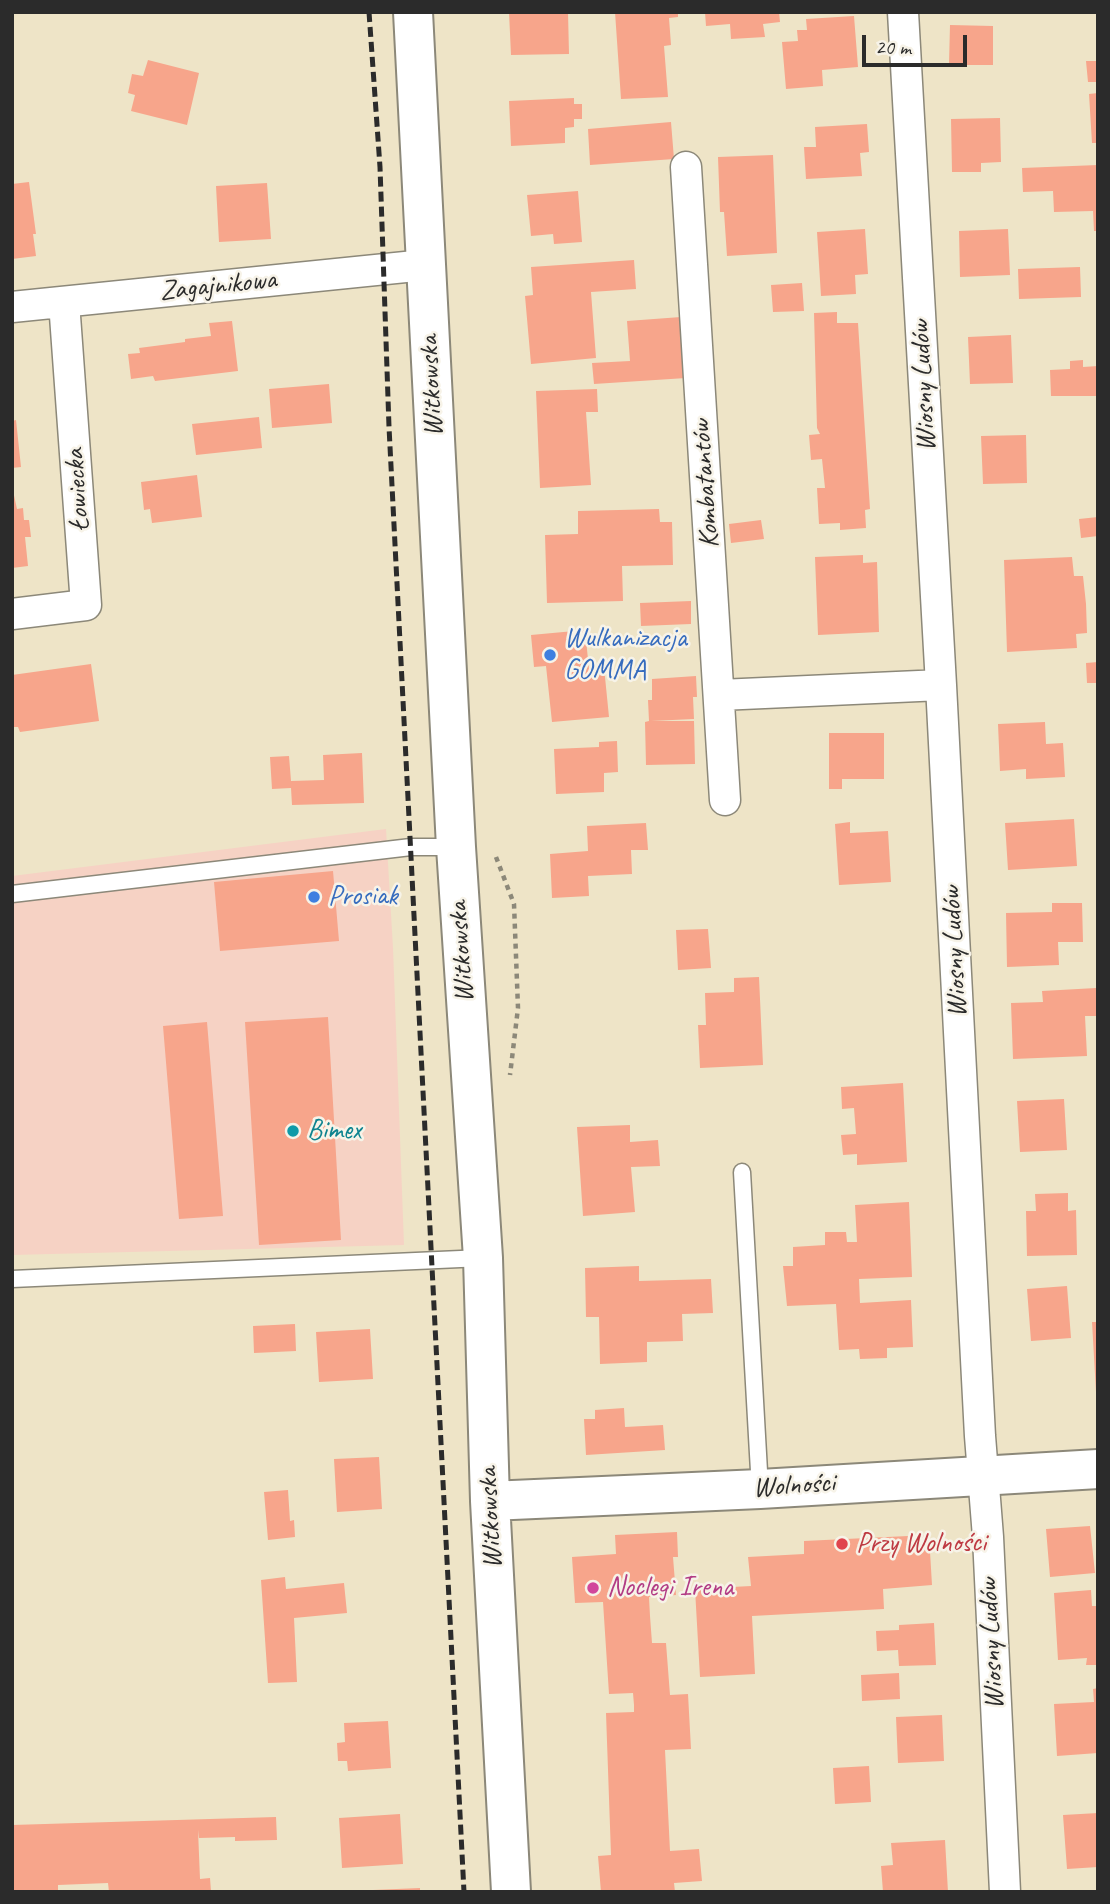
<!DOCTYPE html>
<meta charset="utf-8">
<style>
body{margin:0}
#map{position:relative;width:1110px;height:1904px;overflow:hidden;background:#eee4c7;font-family:Caveat,sans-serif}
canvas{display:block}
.frame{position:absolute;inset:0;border:14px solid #2b2b2b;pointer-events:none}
.scale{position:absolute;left:862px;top:35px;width:105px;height:32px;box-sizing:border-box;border:4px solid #2b2b2b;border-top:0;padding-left:9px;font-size:21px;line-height:24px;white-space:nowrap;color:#2b2b2b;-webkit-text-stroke:5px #f7f3e8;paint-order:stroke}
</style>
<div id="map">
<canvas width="1110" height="1904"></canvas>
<div class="frame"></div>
<div class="scale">20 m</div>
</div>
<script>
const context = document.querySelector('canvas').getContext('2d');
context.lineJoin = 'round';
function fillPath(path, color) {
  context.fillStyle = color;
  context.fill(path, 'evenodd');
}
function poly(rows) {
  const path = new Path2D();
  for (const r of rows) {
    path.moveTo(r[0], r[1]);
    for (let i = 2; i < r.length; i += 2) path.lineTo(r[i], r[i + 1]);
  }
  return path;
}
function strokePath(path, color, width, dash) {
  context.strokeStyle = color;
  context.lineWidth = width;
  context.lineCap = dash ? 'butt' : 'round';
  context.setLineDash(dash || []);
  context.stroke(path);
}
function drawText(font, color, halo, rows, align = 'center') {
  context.font = font + ' Caveat,sans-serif';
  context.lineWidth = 5;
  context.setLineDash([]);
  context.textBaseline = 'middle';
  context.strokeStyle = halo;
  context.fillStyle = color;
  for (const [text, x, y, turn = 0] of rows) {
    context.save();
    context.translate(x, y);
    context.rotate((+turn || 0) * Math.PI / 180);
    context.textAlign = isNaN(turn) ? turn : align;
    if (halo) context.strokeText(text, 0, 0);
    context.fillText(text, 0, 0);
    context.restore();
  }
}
const built = poly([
 [386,829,393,948,404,1245,12,1255,12,876]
]);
const building = poly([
 [509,12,568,12,569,54,511,55],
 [615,12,678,12,678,17,669,18,671,45,664,46,668,97,621,99],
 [705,12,779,12,780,22,763,24,765,37,731,39,730,24,706,26],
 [854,16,858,67,822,70,823,86,786,89,782,42,798,41,797,30,807,30,806,19],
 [950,25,993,26,993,65,949,65],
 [148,60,199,73,187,125,131,111,135,95,128,93,132,74,143,76],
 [1086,61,1098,61,1098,82,1088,82],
 [1098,93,1098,143,1092,143,1089,94],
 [574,98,574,104,582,104,582,119,574,119,574,127,565,128,565,143,511,146,509,101],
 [1000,118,1001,162,981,163,981,172,952,172,951,119],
 [671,122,674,159,590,165,588,129],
 [867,124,869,152,860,153,862,176,806,179,804,147,816,147,815,127],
 [773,155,777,253,727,256,724,212,720,212,718,157],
 [1098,165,1098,231,1094,231,1093,211,1054,212,1053,191,1023,192,1022,168],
 [29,182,36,234,33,234,36,256,12,259,12,184],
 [267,183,271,239,219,242,216,186],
 [578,191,582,242,554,244,553,234,531,236,527,195],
 [865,229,868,274,855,275,856,294,821,296,817,232],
 [1008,229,1010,275,960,277,959,231],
 [634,260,636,289,591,292,596,358,531,364,525,296,533,295,531,267],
 [1080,267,1081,297,1019,299,1018,269],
 [802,283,804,311,773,312,771,285],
 [837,312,837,323,858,323,870,509,865,510,866,528,840,530,840,523,819,524,817,488,825,488,822,459,811,460,809,435,820,434,817,428,814,313],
 [681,317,686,378,594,384,592,363,630,361,627,321],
 [232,321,238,371,155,381,153,376,131,379,128,354,140,353,139,348,185,342,185,339,211,336,209,323],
 [1011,335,1013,383,970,384,968,337],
 [1083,360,1083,367,1098,366,1098,396,1051,396,1050,370,1070,369,1070,361],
 [329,384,332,423,272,428,269,389],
 [597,389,598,412,586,412,591,485,540,488,536,391],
 [259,417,262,448,196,455,192,424],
 [16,420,21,467,12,468,12,421],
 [1026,435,1027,483,983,484,981,436],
 [197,475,202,517,152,523,150,509,144,510,141,482],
 [12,486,17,509,23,508,24,520,29,520,31,537,25,537,28,566,12,568],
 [659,509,660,522,672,522,673,565,622,566,623,601,547,603,545,535,578,534,578,511],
 [1098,517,1098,536,1081,538,1079,519],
 [761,520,764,539,731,543,729,524],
 [863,555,863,563,877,562,879,632,818,635,815,557],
 [1072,557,1074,576,1083,576,1086,604,1087,633,1076,634,1077,648,1007,652,1004,560],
 [691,601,691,624,641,626,640,603],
 [585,630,589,669,604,667,609,717,552,722,546,666,534,667,531,635],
 [1098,662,1098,683,1087,683,1086,663],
 [91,664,99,721,20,732,18,727,12,727,12,675],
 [696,676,697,697,693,697,694,719,651,721,694,721,695,764,646,765,645,722,649,721,648,700,652,700,652,679],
 [1045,722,1046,744,1063,743,1065,777,1026,779,1026,769,1000,771,998,724],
 [829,733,884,733,884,779,842,779,842,789,829,789],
 [617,741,618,772,604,773,604,792,556,794,554,749,599,747,599,742],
 [362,753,364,803,292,805,291,788,272,789,270,757,289,756,291,781,324,780,323,755],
 [1074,819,1077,866,1008,870,1005,823],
 [850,822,850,833,888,831,891,882,839,885,835,824],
 [646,823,648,850,631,850,632,874,588,876,589,896,552,898,550,854,588,851,587,826],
 [333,871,339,941,220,951,214,882],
 [1052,903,1082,903,1083,942,1058,942,1059,965,1007,967,1006,913,1052,912],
 [708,929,711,968,678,970,676,930],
 [759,977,763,1065,700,1068,698,1025,706,1025,705,993,734,992,734,978],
 [1096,988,1097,1016,1085,1016,1087,1056,1013,1059,1011,1003,1043,1002,1042,991],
 [328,1017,341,1240,259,1245,245,1022],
 [207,1022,223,1216,179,1219,163,1026],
 [903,1083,907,1162,857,1165,857,1154,843,1155,841,1135,856,1134,854,1108,842,1109,841,1087],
 [1064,1099,1067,1150,1020,1152,1017,1101],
 [630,1125,630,1142,658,1140,660,1166,631,1167,635,1212,583,1216,577,1127],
 [1068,1193,1068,1211,1076,1210,1077,1255,1027,1256,1026,1211,1036,1211,1035,1194],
 [909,1202,912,1277,859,1279,860,1303,911,1300,913,1347,887,1348,887,1358,860,1359,859,1349,839,1350,836,1304,787,1306,783,1266,793,1266,793,1247,825,1245,825,1232,846,1232,847,1242,857,1242,855,1205],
 [639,1266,639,1281,711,1279,713,1313,682,1314,683,1341,647,1342,647,1362,600,1364,599,1317,586,1317,585,1268],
 [1067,1286,1071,1338,1031,1341,1027,1289],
 [1092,1322,1098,1322,1098,1392,1096,1392],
 [295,1324,296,1351,254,1353,253,1326],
 [370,1329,373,1379,319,1382,316,1332],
 [624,1408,625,1427,663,1425,665,1450,586,1455,584,1419,595,1419,595,1410],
 [379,1457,382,1509,337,1512,334,1459],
 [288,1490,290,1521,294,1520,295,1537,268,1540,264,1492],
 [1090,1526,1095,1573,1050,1577,1046,1529],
 [677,1532,678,1557,673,1557,676,1595,649,1597,650,1616,652,1643,666,1643,670,1695,688,1694,691,1749,665,1750,670,1851,699,1849,702,1881,674,1883,675,1892,601,1892,598,1856,611,1855,606,1713,634,1712,634,1705,633,1693,609,1694,603,1602,575,1603,572,1557,616,1554,615,1535],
 [929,1535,932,1585,883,1589,884,1609,752,1616,755,1674,700,1677,695,1589,751,1586,748,1557,804,1554,804,1541],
 [285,1577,286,1589,344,1583,347,1613,294,1618,297,1682,268,1683,261,1580],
 [1091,1590,1092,1606,1098,1606,1098,1665,1086,1665,1087,1658,1058,1660,1054,1593],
 [934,1623,936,1665,899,1666,898,1650,877,1651,876,1631,899,1630,899,1625],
 [899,1673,900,1699,862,1701,861,1675],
 [1098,1688,1098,1753,1057,1756,1054,1704,1094,1702,1093,1689],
 [942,1715,944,1761,898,1763,896,1717],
 [388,1721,391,1768,348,1771,347,1761,338,1761,337,1743,345,1742,344,1723],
 [869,1766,871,1802,835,1804,833,1768],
 [1098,1813,1098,1867,1067,1869,1063,1815],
 [400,1814,403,1864,342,1868,339,1818],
 [276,1817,277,1840,235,1841,235,1837,199,1838,198,1830,200,1879,210,1878,211,1892,109,1892,108,1883,58,1885,58,1892,12,1892,12,1825],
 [945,1840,948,1892,883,1892,881,1866,893,1865,891,1843],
 [420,1888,420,1892,373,1892,373,1890]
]);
const path = poly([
 [496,857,514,904,518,1008,510,1075]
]);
const lane = poly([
 [12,894,411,847,456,847],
 [742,1172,760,1489],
 [12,1279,483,1258]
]);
const street = poly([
 [903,12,941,685,980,1436,988,1537,1005,1892],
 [686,167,725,800],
 [12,307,425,265],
 [12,614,86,605,64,302],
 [720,695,941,685]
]);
const secondary = poly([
 [413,12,456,847,483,1258,490,1501,511,1892],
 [490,1501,760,1489,1098,1469]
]);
const rail = poly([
 [369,12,380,167,389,427,464,1892]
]);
const markers = [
 [550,655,7,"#3f7fe0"],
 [314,897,7,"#3f7fe0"],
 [293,1131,7,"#0f9aa8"],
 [842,1544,7,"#e0444e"],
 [593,1588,7,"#d1479c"]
];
const streetNames = [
 ["Zagajnikowa",218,286,-6],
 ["Witkowska",432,386,-93],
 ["Wiosny Ludów",924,386,-93],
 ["Kombatantów",706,484,-94],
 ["Łowiecka",78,490,-94],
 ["Witkowska",462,952,-94],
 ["Wiosny Ludów",955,952,-93],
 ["Wolności",794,1486,-4],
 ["Witkowska",491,1518,-93],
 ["Wiosny Ludów",992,1644,-93]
];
const shopNames = [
 ["Wulkanizacja",564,639],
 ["GOMMA",564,671],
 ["Prosiak",328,897]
];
const cultureNames = [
 ["Bimex",307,1131]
];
const healthNames = [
 ["Przy Wolności",856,1544]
];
const hotelNames = [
 ["Noclegi Irena",607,1588]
];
fillPath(built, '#f6d2c4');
fillPath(building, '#f7a58b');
strokePath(lane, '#8c8879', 19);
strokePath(street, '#8c8879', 33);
strokePath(secondary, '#8c8879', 42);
strokePath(path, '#8c8879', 4.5, [5, 5]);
strokePath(lane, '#fff', 16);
strokePath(street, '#fff', 30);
strokePath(secondary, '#fff', 38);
strokePath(rail, '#2b2b2b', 5, [10, 5]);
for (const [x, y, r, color] of markers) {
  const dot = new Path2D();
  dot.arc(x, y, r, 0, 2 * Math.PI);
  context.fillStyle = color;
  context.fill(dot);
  strokePath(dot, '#f7f3e8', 2.5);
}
drawText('28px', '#2b2b2b', '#f7f3e8', streetNames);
drawText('28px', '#366cbe', '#f7f3e8', shopNames, 'left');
drawText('28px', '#0d838f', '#f7f3e8', cultureNames, 'left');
drawText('28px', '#be3a42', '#f7f3e8', healthNames, 'left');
drawText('28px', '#b23c85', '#f7f3e8', hotelNames, 'left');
</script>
